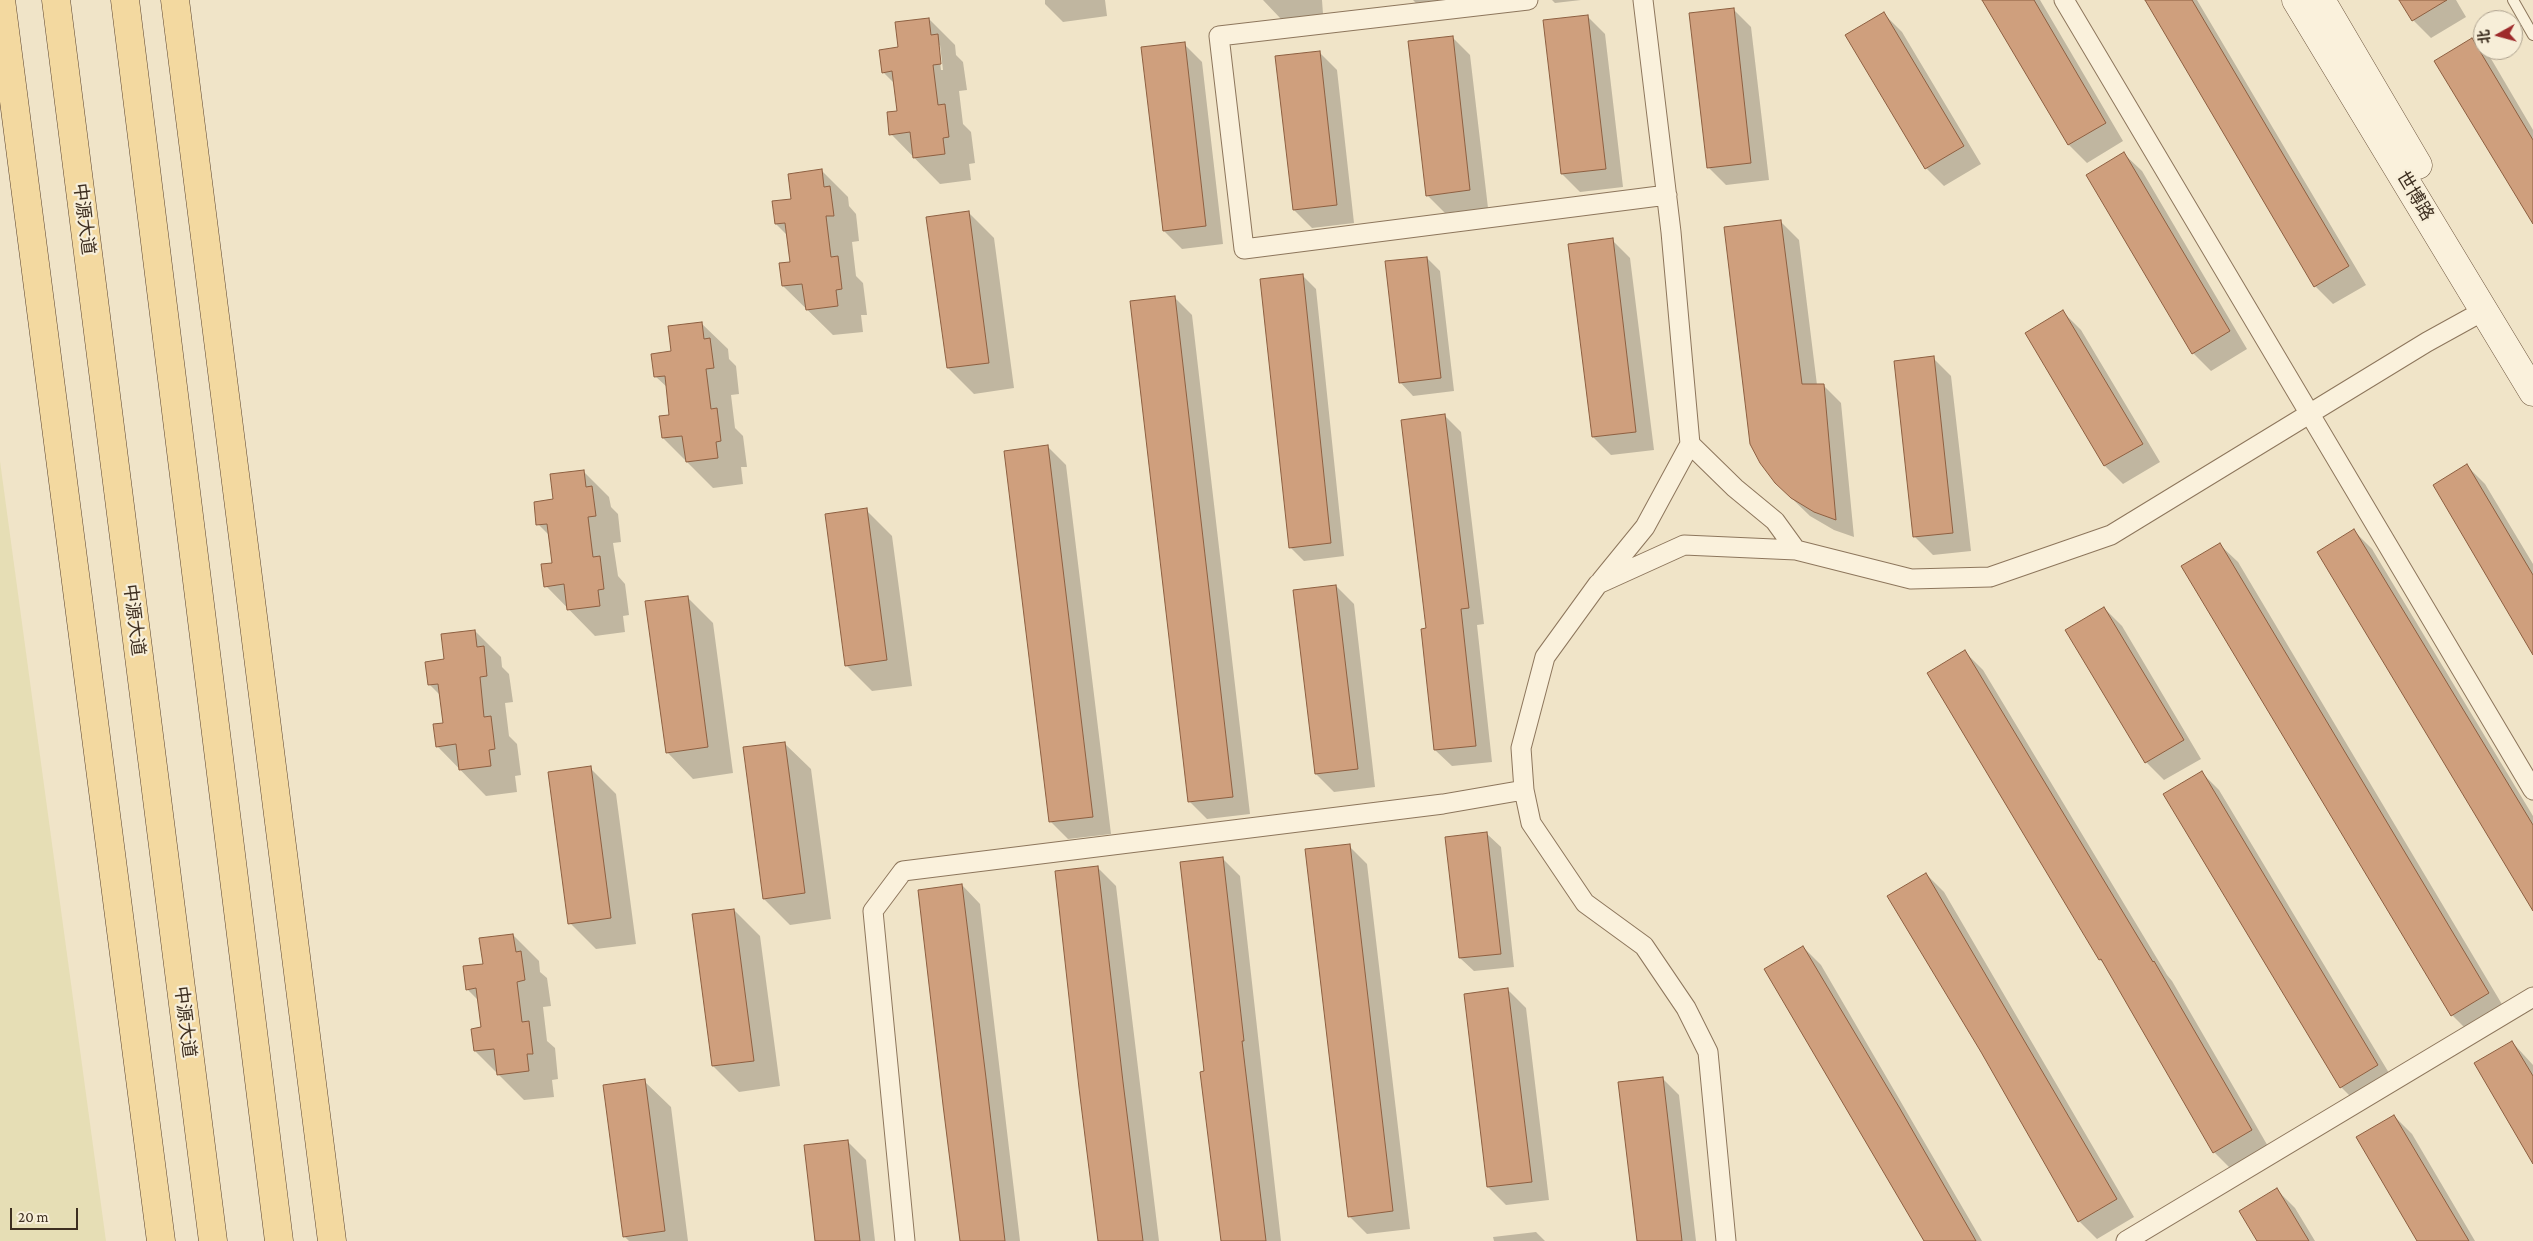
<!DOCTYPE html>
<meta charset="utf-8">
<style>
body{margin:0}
#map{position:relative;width:2533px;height:1241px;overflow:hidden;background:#f0e4c8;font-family:"Crimson Pro","Noto Sans SC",serif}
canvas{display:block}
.north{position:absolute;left:2473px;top:10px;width:50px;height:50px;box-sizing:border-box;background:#f7eed8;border:1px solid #ada18e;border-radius:50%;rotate:263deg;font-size:14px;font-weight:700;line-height:20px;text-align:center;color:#3d2e20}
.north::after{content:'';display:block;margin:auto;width:18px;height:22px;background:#9e2a2b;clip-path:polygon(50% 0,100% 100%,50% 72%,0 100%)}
.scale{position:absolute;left:10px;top:1208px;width:68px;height:22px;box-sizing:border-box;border:2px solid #3d2e20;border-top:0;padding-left:6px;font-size:15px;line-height:18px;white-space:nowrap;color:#3d2e20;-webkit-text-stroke:4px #f7eed8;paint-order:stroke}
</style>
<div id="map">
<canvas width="2533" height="1241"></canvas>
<div class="north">北</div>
<div class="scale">20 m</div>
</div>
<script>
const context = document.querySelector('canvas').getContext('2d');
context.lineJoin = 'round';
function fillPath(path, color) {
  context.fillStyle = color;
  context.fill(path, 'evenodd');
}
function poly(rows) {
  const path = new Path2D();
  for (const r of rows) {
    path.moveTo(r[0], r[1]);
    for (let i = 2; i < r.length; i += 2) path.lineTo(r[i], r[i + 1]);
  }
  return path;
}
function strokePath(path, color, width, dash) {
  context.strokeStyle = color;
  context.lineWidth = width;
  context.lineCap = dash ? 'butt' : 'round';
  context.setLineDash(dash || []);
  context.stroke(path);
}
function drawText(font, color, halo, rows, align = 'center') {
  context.font = font + ' "Crimson Pro","Noto Sans SC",serif';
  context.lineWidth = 4.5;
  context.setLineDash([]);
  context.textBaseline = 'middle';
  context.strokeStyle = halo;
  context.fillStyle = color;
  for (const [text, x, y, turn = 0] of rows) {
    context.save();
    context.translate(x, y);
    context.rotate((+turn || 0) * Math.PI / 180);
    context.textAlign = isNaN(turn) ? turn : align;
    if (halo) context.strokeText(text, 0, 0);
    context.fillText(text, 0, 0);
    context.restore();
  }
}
const farmland = poly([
 [0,461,106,1241,0,1241]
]);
const shadow = poly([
 [1045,0,1105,0,1107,16,1063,22,1045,4],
 [1322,0,1323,14,1281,19,1263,0],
 [1413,0,1445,0,1416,3],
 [1552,0,1581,0,1555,3],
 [1984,0,2040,0,2123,141,2087,163,2069,145],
 [2146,0,2197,0,2366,285,2333,304,2315,286],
 [2401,0,2456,0,2466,17,2431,38,2413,20],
 [1733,9,1751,27,1769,180,1726,185,1708,167],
 [1884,14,1902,32,1981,164,1944,186,1926,168],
 [1587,16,1605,34,1623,187,1580,192,1562,174],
 [929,19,955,45,956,55,963,62,967,90,959,91,963,124,971,132,975,163,969,164,971,180,940,184,891,134,898,112,895,84,883,72,900,49],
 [938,45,940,45,943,70,941,70],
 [1452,37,1470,55,1488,208,1445,213,1427,195],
 [2472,40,2490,57,2533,130,2533,222],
 [1184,44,1202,62,1223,244,1182,249,1164,231],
 [1319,52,1337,70,1354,223,1312,228,1294,210],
 [2124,154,2142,171,2247,349,2211,371,2193,353],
 [821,170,848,197,849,206,856,214,859,241,852,242,856,276,863,283,867,315,861,315,863,332,833,335,783,286,791,263,788,236,776,224,793,200],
 [968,212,994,238,1014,388,974,394,948,368],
 [1781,222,1799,240,1817,385,1823,385,1841,403,1854,537,1834,530,1810,516,1776,483],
 [1612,240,1630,258,1654,450,1611,455,1593,437],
 [1427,258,1440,271,1454,391,1413,396,1400,382],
 [1302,275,1316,289,1344,556,1304,561,1290,547],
 [1174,297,1192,315,1250,814,1207,819,1189,801],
 [2063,312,2081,330,2160,462,2123,484,2105,466,2026,334],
 [701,323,728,349,729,359,736,366,739,394,731,395,735,428,743,436,747,467,741,467,743,484,713,488,663,438,661,417,671,416,668,388,655,376,672,352],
 [1933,358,1951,376,1971,551,1933,555,1915,537,1895,362],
 [1445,416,1461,432,1484,624,1477,625,1492,762,1452,766,1435,750,1428,629],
 [1048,447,1066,465,1111,834,1068,839,1050,821],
 [2467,466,2485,484,2533,564,2533,651],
 [583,471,609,497,611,507,618,514,621,542,613,543,618,576,625,584,629,615,623,616,625,632,595,636,546,586,553,564,550,536,538,524,554,501],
 [866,510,892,536,912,686,872,691,846,665],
 [2354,531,2372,549,2533,816,2533,909],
 [2220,545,2238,562,2506,1011,2470,1033,2452,1015],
 [1336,586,1354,604,1375,787,1334,792,1316,774],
 [687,597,713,623,733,773,693,779,667,752],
 [2104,608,2122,626,2201,759,2164,780,2146,762,2067,630],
 [475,631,501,657,502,667,509,674,513,702,505,703,509,736,517,744,521,775,515,776,517,792,486,796,437,746,445,724,441,696,429,684,446,661],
 [1965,652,1983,670,2167,975,2172,981,2269,1148,2232,1170,2214,1152,2107,966,2100,960,1928,674],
 [784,743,811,769,831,919,790,925,764,899],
 [590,768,616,794,636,944,596,949,570,923],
 [2201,772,2219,790,2395,1083,2359,1105,2341,1087],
 [1487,834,1501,847,1514,967,1474,971,1460,958,1447,838],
 [1349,846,1367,864,1410,1229,1367,1234,1349,1216],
 [1222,858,1240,876,1281,1241,1222,1241,1206,1073],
 [1098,868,1116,886,1159,1241,1099,1241],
 [1926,874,1944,892,2134,1217,2097,1239,2079,1221],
 [962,885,980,904,1020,1241,960,1241],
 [734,910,760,936,780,1086,739,1092,713,1066],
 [513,935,539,961,540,972,547,978,551,1006,543,1007,547,1041,555,1048,558,1079,552,1080,554,1097,524,1100,475,1051,482,1028,479,1001,467,989,484,965],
 [1803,947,1821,965,1982,1241,1925,1241],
 [1508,990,1526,1008,1549,1200,1506,1205,1488,1187],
 [2512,1042,2533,1065,2533,1161],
 [1662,1078,1679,1095,1696,1241,1640,1241],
 [644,1081,671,1107,688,1241,629,1241,624,1236],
 [2394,1116,2412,1134,2475,1241,2419,1241],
 [848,1142,866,1160,875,1241,816,1241],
 [2277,1190,2295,1208,2315,1241,2258,1241],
 [1536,1232,1545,1241,1494,1241,1493,1237]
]);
const building = poly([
 [1982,0,2034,0,2106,123,2068,145,1982,0],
 [2145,0,2192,0,2349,266,2314,287,2145,0],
 [2399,0,2447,0,2412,21,2399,0],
 [1734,8,1751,163,1707,168,1689,13,1734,8],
 [1884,12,1964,146,1925,169,1845,35,1884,12],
 [1588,15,1606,169,1561,174,1543,20,1588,15],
 [929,18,931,35,938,34,941,64,933,65,938,105,945,104,949,137,943,138,945,154,913,158,910,132,889,135,887,112,897,111,892,71,882,73,879,50,898,47,895,22,929,18],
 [1453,36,1470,190,1426,196,1408,41,1453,36],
 [2472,38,2533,140,2533,224,2434,61,2472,38],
 [1185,42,1206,226,1163,231,1141,47,1185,42],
 [1320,51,1337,205,1293,210,1275,56,1320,51],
 [2124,152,2230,331,2192,354,2086,175,2124,152],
 [822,169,824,187,830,186,834,216,826,216,831,257,838,256,842,289,836,290,838,306,806,310,802,284,782,286,779,263,790,262,785,223,775,224,772,201,791,199,788,174,822,169],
 [969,211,989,363,947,368,926,217,969,211],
 [1781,220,1802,384,1824,384,1836,520,1814,512,1791,498,1775,483,1760,463,1750,444,1724,227,1781,220],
 [1613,238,1636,432,1592,437,1568,244,1613,238],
 [1427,257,1441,378,1399,383,1385,261,1427,257],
 [1303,274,1331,543,1289,548,1260,279,1303,274],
 [1175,296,1233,797,1188,802,1130,301,1175,296],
 [2063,310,2143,444,2104,466,2025,333,2063,310],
 [702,322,704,339,710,338,714,368,706,369,711,409,717,408,721,441,716,442,718,458,686,462,682,436,662,438,659,416,669,415,665,376,654,377,651,354,671,351,668,326,702,322],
 [1934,356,1953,533,1913,537,1894,361,1934,356],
 [1445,414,1469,608,1461,609,1476,746,1434,750,1421,629,1426,628,1401,420,1445,414],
 [1048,445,1093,817,1049,822,1004,451,1048,445],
 [2467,464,2533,575,2533,655,2433,485,2467,464],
 [584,470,586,487,592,486,596,516,588,517,593,557,600,556,604,589,598,590,600,606,567,610,564,584,544,587,541,564,552,563,547,524,536,525,534,502,553,499,550,474,584,470],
 [867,508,887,660,845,666,825,514,867,508],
 [2354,529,2533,825,2533,911,2317,552,2354,529],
 [2220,543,2489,993,2451,1016,2181,566,2220,543],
 [1336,585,1358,769,1315,774,1293,590,1336,585],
 [688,596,708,747,666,753,645,601,688,596],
 [2104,607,2184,740,2145,763,2065,630,2104,607],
 [475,630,477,647,484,646,487,676,480,677,484,717,491,716,495,749,489,750,491,766,459,770,456,744,436,747,433,724,443,723,438,684,428,685,425,662,444,659,441,634,475,630],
 [1965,650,2153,962,2154,961,2252,1130,2213,1153,2101,959,2099,960,1927,673,1965,650],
 [785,742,805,893,763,899,743,747,785,742],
 [591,766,611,918,568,924,548,772,591,766],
 [2202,771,2378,1065,2340,1088,2163,794,2202,771],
 [1487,832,1501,954,1459,958,1445,837,1487,832],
 [1350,844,1393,1211,1348,1217,1305,849,1350,844],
 [1223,857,1244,1041,1242,1041,1266,1241,1221,1241,1200,1072,1204,1071,1180,862,1223,857],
 [1098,866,1123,1082,1143,1241,1098,1241,1079,1088,1055,871,1098,866],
 [1926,873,2117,1199,2078,1222,1981,1052,1887,896,1926,873],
 [962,884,986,1078,1005,1241,960,1241,943,1105,918,890,962,884],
 [734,909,754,1061,712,1066,692,914,734,909],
 [513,934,516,952,521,951,525,980,517,982,522,1022,529,1021,533,1054,527,1054,529,1071,497,1075,494,1049,474,1051,471,1029,481,1027,476,988,466,990,463,966,483,964,479,938,513,934],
 [1803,946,1899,1107,1976,1241,1924,1241,1764,969,1803,946],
 [1508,988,1532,1182,1487,1187,1464,994,1508,988],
 [2512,1041,2533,1076,2533,1164,2474,1063,2512,1041],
 [1663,1077,1682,1241,1637,1241,1618,1082,1663,1077],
 [645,1079,665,1231,623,1237,603,1085,645,1079],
 [2394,1115,2469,1241,2417,1241,2356,1137,2394,1115],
 [848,1140,860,1241,815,1241,804,1145,848,1140],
 [2277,1188,2309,1241,2257,1241,2239,1211,2277,1188]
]);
const service = poly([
 [2513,0,2533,35]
]);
const minor = poly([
 [1528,0,1219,36,1244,249,1667,195],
 [2064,0,2533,790],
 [1690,444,1735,488,1775,521,1796,550],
 [1601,581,1645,527,1690,444,1671,232,1643,0],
 [905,1241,873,911,903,871,1443,804,1524,790],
 [1726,1241,1708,1052,1686,1008,1644,946,1585,903,1531,823,1524,790,1521,748,1545,657,1598,584,1684,545,1796,550,1911,579,1990,577,2111,535,2427,342,2485,310],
 [2126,1241,2533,997]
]);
const secondary = poly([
 [2296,0,2533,392],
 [2321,0,2418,165]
]);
const primary = poly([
 [1,0,161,1241],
 [56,0,213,1241],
 [125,0,279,1241],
 [175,0,332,1241]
]);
const streetNames = [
 ["世博路",2415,196,59],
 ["中源大道",84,219,83],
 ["中源大道",134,620,83],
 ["中源大道",185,1022,83]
];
fillPath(farmland, '#e6deb5');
fillPath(shadow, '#0003');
fillPath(building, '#cf9f7d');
strokePath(building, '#8d5f41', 1);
strokePath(service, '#8d765c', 12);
strokePath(minor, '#8d765c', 21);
strokePath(secondary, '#6f573f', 29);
strokePath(primary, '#5b4430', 29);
strokePath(service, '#faf1dc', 10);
strokePath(minor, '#faf1dc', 19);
strokePath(secondary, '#faf1dc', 28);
strokePath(primary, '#f3d9a0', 28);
drawText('18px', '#3d2e20', '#f7eed8', streetNames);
</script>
